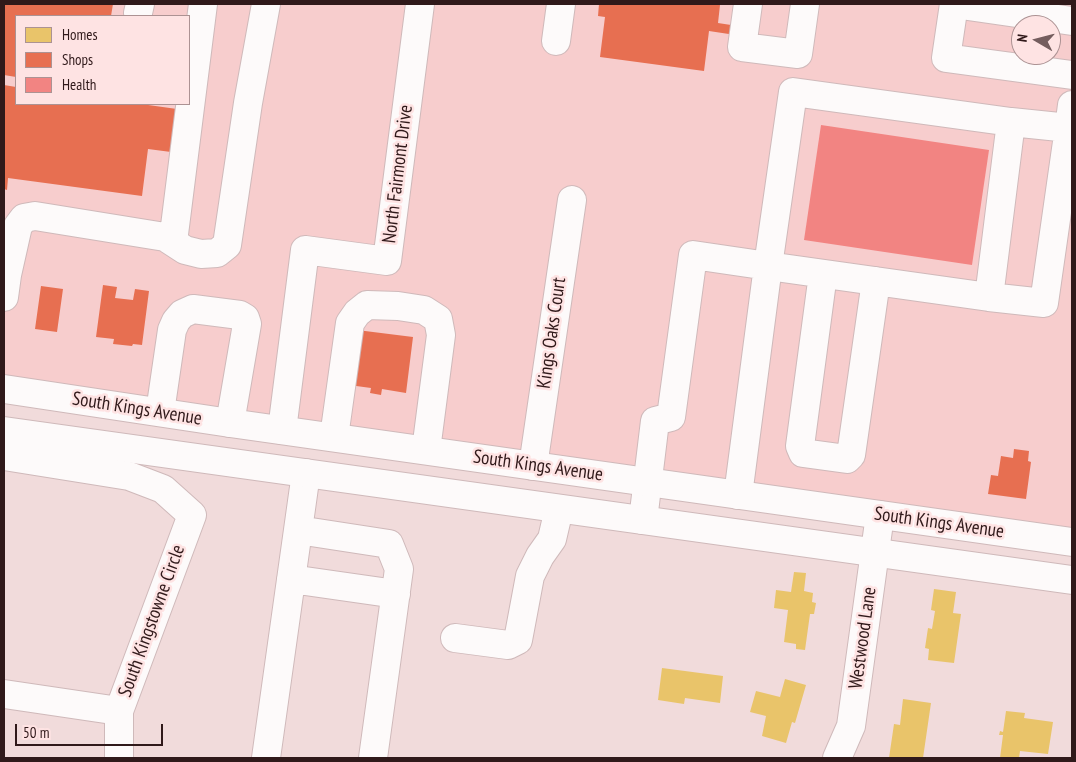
<!DOCTYPE html>
<style>
body{margin:0}
#map{position:relative;width:1076px;height:762px;overflow:hidden;background:#f1dbdb;font-family:"PT Sans Narrow",sans-serif}
canvas{display:block}
.frame{position:absolute;inset:0;border:5px solid #30191a;pointer-events:none}
.legend{position:absolute;left:15px;top:15px;width:175px;height:90px;box-sizing:border-box;background:#fee3e3;border:1px solid #ac9293;margin:0;padding:6px 9px;list-style:none;font-size:15px;color:#30191a}
.legend li{display:flex;align-items:center;gap:10px;height:25px}
.legend b{width:25px;border:1px solid #ac9293}
.north{position:absolute;left:1011px;top:15px;width:50px;height:50px;box-sizing:border-box;background:#fee3e3;border:1px solid #ac9293;border-radius:50%;rotate:278deg;font-size:14px;font-weight:700;line-height:20px;text-align:center;color:#30191a}
.north::after{content:'';display:block;margin:auto;width:18px;height:22px;background:#745d5e;clip-path:polygon(50% 0,100% 100%,50% 72%,0 100%)}
.scale{position:absolute;left:15px;top:724px;width:148px;height:22px;box-sizing:border-box;border:2px solid #30191a;border-top:0;padding-left:6px;font-size:15px;line-height:18px;white-space:nowrap;color:#30191a;-webkit-text-stroke:4px #fee3e3;paint-order:stroke}
</style>
<div id="map">
<canvas width="1076" height="762"></canvas>
<div class="frame"></div>
<ul class="legend">
<li><b style="height:14px;background:#e9c46a"></b>Homes</li>
<li><b style="height:14px;background:#e76f51"></b>Shops</li>
<li><b style="height:14px;background:#f28482"></b>Health</li>
</ul>
<div class="north">N</div>
<div class="scale">50 m</div>
</div>
<script>
const context = document.querySelector('canvas').getContext('2d');
context.lineJoin = 'round';
function fillPath(path, color) {
  context.fillStyle = color;
  context.fill(path, 'evenodd');
}
function poly(rows) {
  const path = new Path2D();
  for (const r of rows) {
    path.moveTo(r[0], r[1]);
    for (let i = 2; i < r.length; i += 2) path.lineTo(r[i], r[i + 1]);
  }
  return path;
}
function strokePath(path, color, width, dash) {
  context.strokeStyle = color;
  context.lineWidth = width;
  context.lineCap = dash ? 'butt' : 'round';
  context.setLineDash(dash || []);
  context.stroke(path);
}
function drawText(font, color, halo, rows, align = 'center') {
  context.font = font + ' "PT Sans Narrow",sans-serif';
  context.lineWidth = 5;
  context.setLineDash([]);
  context.textBaseline = 'middle';
  context.strokeStyle = halo;
  context.fillStyle = color;
  for (const [text, x, y, turn = 0] of rows) {
    context.save();
    context.translate(x, y);
    context.rotate((+turn || 0) * Math.PI / 180);
    context.textAlign = isNaN(turn) ? turn : align;
    if (halo) context.strokeText(text, 0, 0);
    context.fillText(text, 0, 0);
    context.restore();
  }
}
const built = poly([
 [4,4,409,4,377,249,307,240,272,418,4,379],
 [16,16,189,16,189,104,16,104],
 [431,4,1072,4,1072,532,546,457,585,193,562,189,523,454,294,421,315,261,386,271],
 [1021,25,1051,25,1051,55,1021,55]
]);
const homes = poly([
 [794,572,806,573,804,591,813,593,812,602,816,603,814,614,810,614,805,650,796,649,796,644,784,642,788,610,774,608,776,590,791,592],
 [934,589,956,592,953,613,961,614,954,663,928,660,929,649,925,648,928,628,932,629,935,611,931,610],
 [662,668,723,676,720,703,685,698,684,704,658,700],
 [785,679,806,685,795,723,792,722,786,743,762,736,766,716,750,712,756,691,780,697],
 [903,699,931,703,923,758,889,758,894,724,900,725],
 [1006,711,1025,713,1024,718,1053,722,1048,754,1020,751,1019,758,1000,758,1003,735,999,735,1000,731,1003,732]
]);
const shops = poly([
 [4,4,113,4,111,16,16,16,16,77,4,75],
 [599,4,713,4,720,5,718,23,744,27,742,36,709,31,704,71,600,57,605,17,598,16],
 [4,85,16,87,16,104,141,104,177,109,171,152,148,149,142,196,8,178,7,190,4,189],
 [103,285,117,287,115,298,133,300,135,289,149,291,142,345,133,344,132,346,113,344,114,339,96,337],
 [41,286,63,289,57,332,35,329],
 [357,330,413,337,406,393,382,389,381,395,370,393,371,388,349,385],
 [1014,449,1029,451,1028,461,1031,462,1026,499,988,494,991,475,998,476,1001,456,1013,458]
]);
const health = poly([
 [821,125,989,150,972,265,804,240]
]);
const minor = poly([
 [748,4,742,47,798,54,805,4],
 [954,4,946,58,1072,75],
 [954,4,1072,21],
 [138,13,140,4],
 [556,41,561,4],
 [1069,128,1072,105],
 [173,242,203,4],
 [823,274,800,446,803,453,847,459,851,455,876,281],
 [4,297,7,275,18,226,24,218,35,216,165,237,185,250,201,254,217,253,227,245,248,103,266,4],
 [989,297,1044,303,1069,128,1011,122],
 [160,412,172,330,176,321,182,314,193,309,240,315,245,318,247,324,230,423],
 [282,430,305,250,387,261,420,4],
 [334,437,350,323,357,313,367,305,398,306,424,310,438,319,441,335,426,450],
 [4,456,129,476,163,489,192,515,119,711,119,758],
 [533,466,572,200],
 [643,520,655,421,671,417,693,255,768,266,793,92,1011,122,989,297,768,266,738,495],
 [298,530,389,544,399,569,373,758],
 [291,579,396,594],
 [455,638,508,645,518,640,530,576,540,556,552,539,559,509],
 [4,694,119,711],
 [266,758,306,473],
 [837,758,851,726,880,515]
]);
const major = poly([
 [4,389,230,423,1072,542],
 [4,431,1072,580]
]);
const streetNames = [
 ["North Fairmont Drive",398,174,-83],
 ["Kings Oaks Court",552,333,-82],
 ["South Kings Avenue",137,409,9],
 ["South Kings Avenue",538,466,8],
 ["South Kings Avenue",939,523,8],
 ["South Kingstowne Circle",152,621,-70],
 ["Westwood Lane",863,638,-82]
];
fillPath(built, '#f7cdcd');
fillPath(homes, '#e9c46a');
fillPath(shops, '#e76f51');
fillPath(health, '#f28482');
strokePath(minor, '#cfb9ba', 30);
strokePath(major, '#cfb9ba', 30);
strokePath(minor, '#fdfafa', 28);
strokePath(major, '#fdfafa', 28);
drawText('19px', '#30191a', '#fee3e3', streetNames);
</script>
